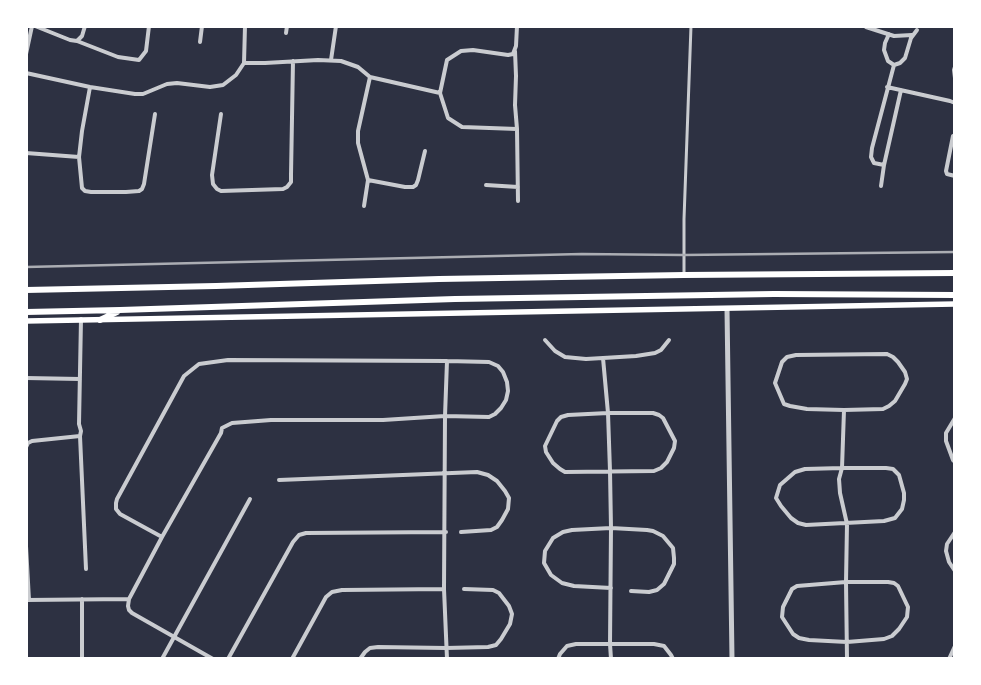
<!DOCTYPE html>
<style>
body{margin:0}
#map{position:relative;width:981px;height:685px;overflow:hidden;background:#2d3142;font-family:"Titillium Web",sans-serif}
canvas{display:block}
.frame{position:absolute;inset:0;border:28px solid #fff;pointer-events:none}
</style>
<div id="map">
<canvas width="981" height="685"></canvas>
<div class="frame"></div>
</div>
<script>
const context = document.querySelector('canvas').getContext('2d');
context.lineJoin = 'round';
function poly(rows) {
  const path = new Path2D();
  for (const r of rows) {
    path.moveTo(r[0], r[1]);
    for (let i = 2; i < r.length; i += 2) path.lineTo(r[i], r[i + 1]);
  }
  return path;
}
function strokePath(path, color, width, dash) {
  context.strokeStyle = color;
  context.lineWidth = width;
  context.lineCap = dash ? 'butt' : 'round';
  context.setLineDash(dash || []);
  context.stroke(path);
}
const pedestrian = poly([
 [684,275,684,219,691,26]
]);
const minor = poly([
 [35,26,70,40,77,41,82,36,85,26],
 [866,27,894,36,912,35],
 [286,33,287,26],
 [889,34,885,43,884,50,888,61,894,65],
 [77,41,118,57,139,60,146,51,149,26],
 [200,42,202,26],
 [515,51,516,76,515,105,517,129,518,201],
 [26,54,32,26],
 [331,60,336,26],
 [244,63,265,63,318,60,341,61,358,67,370,77,440,93],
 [894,65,900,63,905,58,911,38,917,30],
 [955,67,954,70,955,78],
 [26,73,90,87,135,94,143,94,167,84,177,83,210,87,223,85,236,75,244,63,245,26],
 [90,87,82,131,79,157,82,188,85,191,91,192,126,192,139,191,142,189,144,184,155,114],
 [887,87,950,101,955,103],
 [221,114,212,175,213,184,217,189,221,191,283,189,287,187,291,182,291,175,293,61],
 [517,129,462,127,448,118,440,93,447,60,461,51,473,50,508,55,513,54,516,46,517,26],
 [955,135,953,136,946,171,947,174,955,176],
 [26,153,79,157],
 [884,165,874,163,871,157,872,148,894,65],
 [368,180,405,187,413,187,416,185,418,180,425,151],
 [486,185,518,187],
 [881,186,884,165,901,90],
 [364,206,368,180,358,143,358,131,370,77],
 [81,319,79,424,81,431,80,436,86,569],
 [545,340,555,351,565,357,586,359,603,358,608,413,610,471,611,528,610,644,611,659],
 [887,354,893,357,898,362,905,372,907,379,905,384,895,401,889,406,883,409,844,410,807,409,790,406,784,404,775,383,782,362,787,357,796,355,887,354],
 [603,358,636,356,655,353,661,350,669,340],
 [447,361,445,416,444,589,447,659],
 [26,378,80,379],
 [844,410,842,468,839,479,840,493,847,524,846,582,847,659],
 [608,413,653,413,659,415,663,418,675,441,674,448,667,462,661,468,654,471,565,472,560,469,553,463,546,452,545,446,557,421,561,417,568,415,608,413],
 [955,418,946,433,946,441,953,460,955,462],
 [26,447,28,443,32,441,80,436],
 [842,468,886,468,893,469,899,475,904,493,904,500,902,509,895,518,884,521,806,525,798,523,791,518,781,506,776,498,780,485,795,472,805,469,842,468],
 [279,480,477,472,488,475,497,481,505,491,509,498,508,509,502,520,497,527,491,530,461,532],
 [955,532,947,544,946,551,949,562,955,571],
 [162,537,120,514,116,509,116,503,117,499,184,376,199,364,228,360,447,361,489,362,498,366,503,372,507,382,508,391,506,400,501,408,495,414,489,417,445,416,383,420,271,420,232,423,222,428,221,433,162,537,129,599,128,606,129,610,132,613,213,659],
 [26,546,29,600],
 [846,582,888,582,894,583,898,586,908,607,907,617,899,629,892,636,884,639,847,642,809,640,799,638,793,634,782,617,783,607,792,589,797,586,846,582],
 [611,588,574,586,562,583,551,575,544,563,545,551,553,538,563,532,572,530,611,528,647,530,653,531,663,536,673,548,674,558,674,564,664,584,657,590,649,592,631,591],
 [82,599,82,659],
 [26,600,129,599],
 [162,659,250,499],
 [228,659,293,542,299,535,306,533,446,532],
 [292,659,326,597,332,592,342,590,444,589],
 [360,659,365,652,370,648,378,647,446,648,488,647,496,645,501,639,510,624,512,614,509,606,499,593,493,590,464,589],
 [558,659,560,654,567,646,576,644,654,644,664,646,671,655,673,659],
 [949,659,955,646]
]);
const tertiary = poly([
 [727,309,732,659]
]);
const secondary = poly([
 [26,321,955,304]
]);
const primary = poly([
 [26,290,216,286,439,279,684,275,955,273],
 [26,312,120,310,455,299,774,294,955,295],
 [100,320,117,312]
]);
const rail = poly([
 [26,267,582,254,683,255,955,252]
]);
strokePath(pedestrian, '#caccd0', 3);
strokePath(minor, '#caccd0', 4);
strokePath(tertiary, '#caccd0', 5);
strokePath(secondary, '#fff', 5.5);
strokePath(primary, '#fff', 6);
strokePath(rail, '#abadb3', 2.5);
</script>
